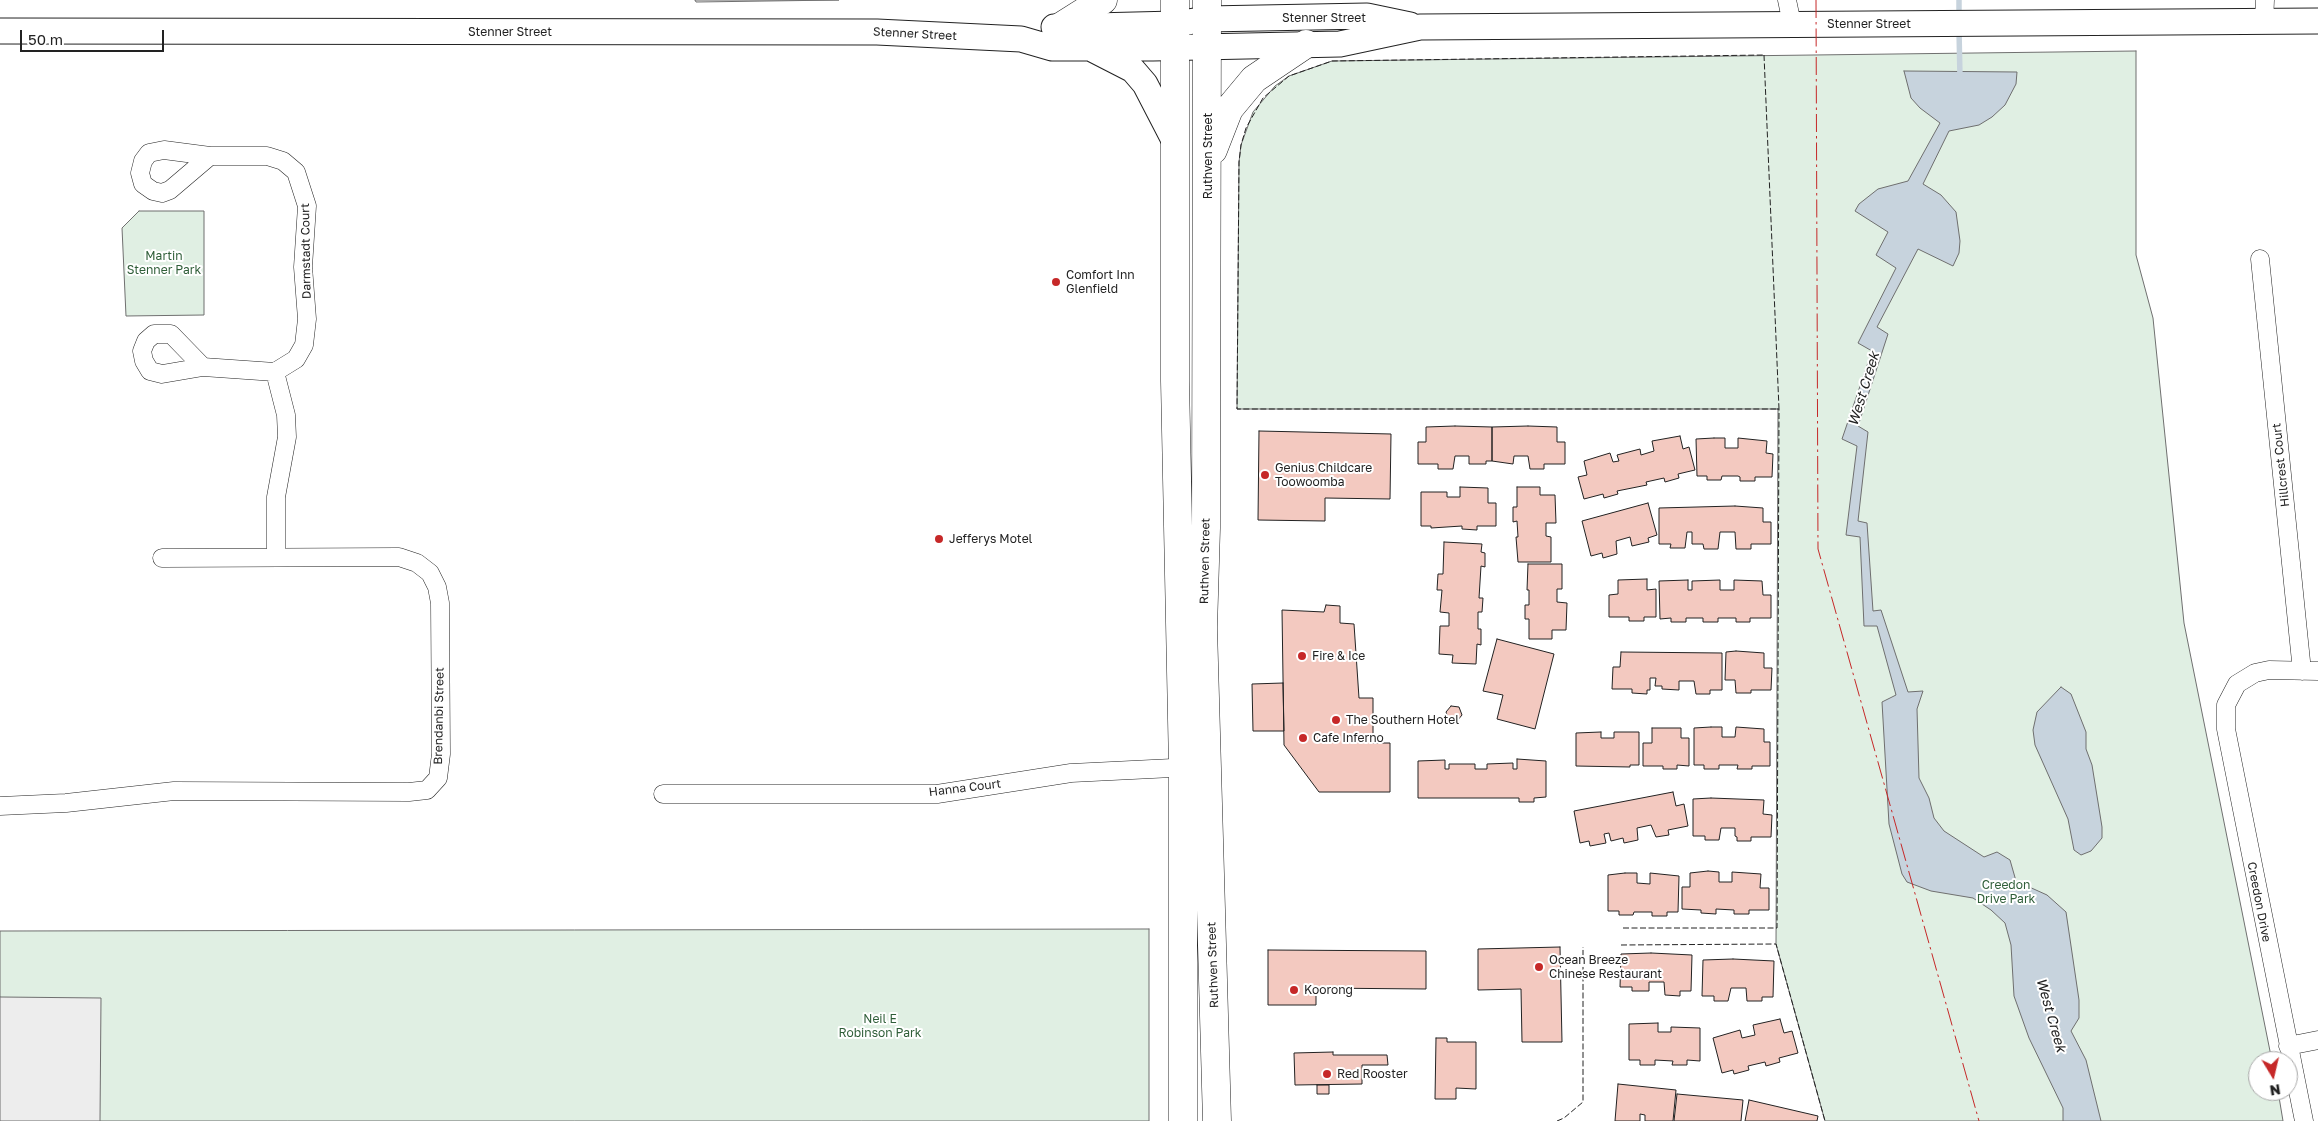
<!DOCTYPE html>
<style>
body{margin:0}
#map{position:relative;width:2318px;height:1121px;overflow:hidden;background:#fff;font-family:"Golos Text",sans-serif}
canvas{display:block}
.north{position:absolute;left:2248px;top:1051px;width:50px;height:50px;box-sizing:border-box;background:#fff;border:1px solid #a7a7a7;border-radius:50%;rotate:171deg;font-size:14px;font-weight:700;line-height:20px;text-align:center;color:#222}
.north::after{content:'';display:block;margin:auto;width:18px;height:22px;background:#c62828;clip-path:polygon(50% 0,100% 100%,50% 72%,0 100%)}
.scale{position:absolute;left:20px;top:30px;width:144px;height:22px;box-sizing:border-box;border:2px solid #222;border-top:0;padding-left:6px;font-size:15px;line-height:18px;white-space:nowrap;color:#222;-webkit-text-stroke:4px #fff;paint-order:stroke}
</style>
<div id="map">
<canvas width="2318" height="1121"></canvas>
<div class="north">N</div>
<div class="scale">50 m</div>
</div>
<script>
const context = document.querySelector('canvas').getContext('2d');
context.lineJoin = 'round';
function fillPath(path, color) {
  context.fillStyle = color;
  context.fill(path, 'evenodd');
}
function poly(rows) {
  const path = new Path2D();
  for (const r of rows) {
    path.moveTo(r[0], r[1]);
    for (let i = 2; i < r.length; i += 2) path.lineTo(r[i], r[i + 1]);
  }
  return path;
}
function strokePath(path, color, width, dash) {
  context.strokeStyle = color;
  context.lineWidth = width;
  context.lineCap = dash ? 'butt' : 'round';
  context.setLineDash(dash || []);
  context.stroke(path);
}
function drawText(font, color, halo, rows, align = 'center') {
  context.font = font + ' "Golos Text",sans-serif';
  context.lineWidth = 4;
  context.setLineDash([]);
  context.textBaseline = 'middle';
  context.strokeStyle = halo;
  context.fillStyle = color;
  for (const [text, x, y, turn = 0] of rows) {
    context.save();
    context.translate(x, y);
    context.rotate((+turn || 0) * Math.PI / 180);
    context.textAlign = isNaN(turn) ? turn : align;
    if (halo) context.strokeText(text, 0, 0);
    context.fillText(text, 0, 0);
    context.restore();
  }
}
const green = poly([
 [2136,51,2136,255,2153,318,2184,623,2272,1061,2258,1061,2258,1091,2278,1091,2283,1121,1825,1121,1776,944,1778,409,1237,409,1239,162,1241,145,1253,112,1275,86,1289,76,1332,61,2136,51],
 [139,211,204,211,204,315,126,316,122,228,139,211],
 [1149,929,1149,1121,0,1121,0,931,1149,929]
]);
const parking = poly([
 [695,0,839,0,696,2,695,0],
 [0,997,101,998,100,1121,0,1121,0,997]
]);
const water = poly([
 [1904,71,2017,72,2016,84,2005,105,1992,117,1979,125,1949,131,1923,184,1941,195,1956,212,1960,241,1959,253,1953,266,1918,249,1877,327,1888,334,1858,426,1868,432,1858,521,1867,523,1873,611,1881,610,1908,692,1923,691,1917,709,1919,778,1929,798,1934,818,1944,831,1984,857,1997,852,2010,860,2016,881,2047,895,2066,912,2079,1000,2079,1018,2071,1031,2086,1060,2101,1121,2063,1121,2063,1108,2029,1038,2014,996,2011,945,2005,923,1991,910,1973,898,1931,891,1907,882,1902,874,1889,824,1882,702,1896,695,1877,626,1864,626,1860,537,1846,535,1857,446,1842,439,1872,351,1858,343,1896,268,1876,255,1888,232,1855,211,1859,204,1878,189,1908,181,1940,123,1920,108,1911,98,1904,71],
 [2061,687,2071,694,2086,732,2086,749,2092,765,2102,827,2102,838,2091,851,2081,855,2074,850,2068,819,2035,745,2033,730,2037,712,2061,687]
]);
const stream = poly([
 [1959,0,1959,18],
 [1959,30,1960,78]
]);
const building = poly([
 [1455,426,1492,427,1492,461,1486,461,1486,464,1469,464,1469,456,1455,456,1453,469,1438,469,1438,464,1418,464,1418,442,1426,442,1426,427,1455,426],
 [1528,426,1557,427,1557,442,1565,442,1565,464,1544,464,1544,469,1530,469,1528,456,1514,456,1513,464,1492,461,1492,427,1528,426],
 [1259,431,1391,434,1390,499,1325,498,1325,521,1258,520,1259,431],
 [1680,436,1683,449,1689,447,1695,470,1678,474,1679,478,1665,482,1664,478,1646,482,1647,485,1617,491,1618,494,1604,498,1603,494,1584,499,1578,477,1587,475,1584,461,1610,453,1613,462,1619,461,1617,455,1640,449,1641,455,1654,451,1652,441,1680,436],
 [1714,438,1725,438,1725,448,1738,448,1738,438,1767,441,1766,453,1773,454,1772,477,1755,477,1755,481,1740,481,1740,477,1738,476,1722,476,1721,480,1707,480,1707,476,1697,476,1696,439,1714,438],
 [1460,487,1488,488,1488,503,1496,503,1496,526,1477,526,1477,530,1462,529,1462,526,1431,528,1431,526,1421,526,1421,492,1447,492,1447,497,1460,497,1460,487],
 [1517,487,1540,487,1540,495,1555,495,1556,523,1546,523,1546,536,1551,537,1551,562,1518,562,1516,537,1518,537,1517,521,1513,522,1513,507,1517,507,1517,487],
 [1648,503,1657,535,1648,538,1649,542,1632,546,1630,537,1616,541,1617,554,1603,558,1602,553,1591,556,1582,521,1648,503],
 [1735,506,1763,508,1763,522,1771,522,1771,544,1751,544,1751,549,1736,549,1735,532,1720,532,1718,549,1704,549,1703,544,1692,544,1692,532,1687,532,1685,548,1670,548,1671,544,1659,544,1659,508,1735,506],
 [1444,542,1482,544,1481,552,1485,553,1485,567,1481,566,1479,598,1483,598,1482,612,1478,612,1478,629,1481,629,1481,645,1477,644,1476,664,1452,663,1453,655,1439,654,1440,626,1449,626,1449,613,1440,612,1442,590,1437,590,1438,574,1443,574,1444,542],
 [1528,564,1562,564,1562,589,1557,589,1557,602,1567,603,1566,630,1552,630,1552,639,1529,639,1529,619,1525,619,1525,605,1529,605,1529,590,1527,590,1528,564],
 [1647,579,1647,590,1656,589,1656,617,1644,617,1644,621,1629,621,1629,617,1609,617,1609,595,1618,594,1618,580,1647,579],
 [1688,580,1688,590,1692,590,1692,581,1720,580,1720,590,1734,590,1734,580,1762,581,1763,595,1771,595,1771,618,1750,618,1750,622,1736,622,1736,618,1718,618,1718,622,1703,622,1703,618,1686,618,1686,622,1671,622,1671,618,1660,619,1659,581,1688,580],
 [1326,605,1340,606,1340,623,1354,624,1359,698,1373,698,1373,743,1390,743,1390,792,1319,792,1284,745,1282,610,1324,612,1326,605],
 [1497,639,1554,654,1535,729,1497,719,1503,695,1483,691,1497,639],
 [1736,651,1764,653,1764,668,1772,668,1771,690,1751,690,1751,693,1736,693,1735,680,1725,680,1726,652,1736,651],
 [1621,652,1722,653,1722,690,1710,690,1710,694,1696,694,1694,681,1679,681,1679,690,1662,689,1662,686,1655,686,1656,678,1650,678,1650,690,1647,690,1647,694,1632,693,1632,689,1612,689,1613,667,1620,667,1621,652],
 [1283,683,1284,731,1253,731,1252,684,1283,683],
 [1451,706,1459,707,1462,715,1457,721,1449,720,1446,712,1451,706],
 [1711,727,1722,727,1722,737,1735,737,1736,727,1764,729,1764,742,1770,742,1770,766,1752,766,1752,769,1737,769,1738,765,1719,765,1719,769,1704,769,1704,765,1694,765,1694,728,1711,727],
 [1652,728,1681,728,1681,738,1689,738,1689,766,1677,765,1677,769,1663,769,1663,766,1643,766,1643,743,1652,743,1652,728],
 [1601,732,1601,738,1614,738,1614,732,1639,732,1639,765,1630,765,1630,767,1576,766,1576,733,1601,732],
 [1517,759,1546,761,1546,797,1534,798,1534,802,1519,802,1519,798,1418,798,1418,761,1445,760,1445,769,1449,769,1449,764,1475,764,1475,769,1487,769,1487,764,1513,763,1513,769,1517,769,1517,759],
 [1673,792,1676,806,1684,804,1688,826,1668,830,1669,835,1656,837,1651,825,1637,828,1638,840,1624,843,1623,838,1611,841,1609,833,1604,834,1606,843,1590,846,1589,841,1580,843,1574,811,1673,792],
 [1711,798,1764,800,1763,814,1772,815,1771,837,1751,837,1751,841,1737,841,1737,837,1735,836,1735,828,1721,828,1719,840,1705,840,1705,836,1693,836,1693,799,1711,798],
 [1708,871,1719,872,1719,882,1732,882,1732,872,1761,874,1760,888,1769,888,1769,910,1749,910,1749,914,1734,914,1734,910,1716,909,1716,914,1701,913,1701,910,1682,909,1682,887,1690,887,1690,873,1708,871],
 [1625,873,1637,873,1637,883,1650,884,1650,873,1679,876,1678,912,1667,912,1667,916,1652,916,1652,912,1634,912,1633,915,1619,915,1619,911,1608,911,1608,875,1625,873],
 [1560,947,1562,1042,1522,1042,1521,989,1478,990,1478,949,1560,947],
 [1268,950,1426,951,1426,989,1316,988,1316,1005,1268,1005,1268,950],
 [1651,953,1692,955,1691,991,1680,991,1680,996,1665,995,1664,982,1649,982,1649,991,1632,991,1632,987,1620,987,1621,954,1651,953],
 [1733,959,1774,961,1773,997,1762,997,1762,1001,1747,1001,1746,988,1731,988,1728,1001,1714,1001,1714,996,1702,996,1703,960,1733,959],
 [1780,1019,1784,1033,1792,1031,1798,1053,1779,1058,1780,1062,1766,1066,1765,1062,1748,1066,1749,1070,1734,1074,1733,1070,1722,1073,1713,1038,1740,1030,1742,1038,1755,1035,1753,1025,1780,1019],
 [1658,1023,1658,1032,1671,1032,1671,1027,1700,1028,1700,1061,1687,1060,1687,1065,1672,1065,1673,1061,1655,1060,1655,1065,1640,1065,1640,1060,1629,1060,1629,1024,1658,1023],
 [1436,1038,1447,1038,1447,1042,1476,1042,1476,1089,1456,1088,1456,1099,1435,1099,1436,1038],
 [1333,1052,1333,1055,1387,1055,1388,1065,1362,1065,1362,1084,1295,1085,1294,1053,1333,1052],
 [1618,1084,1676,1090,1673,1121,1645,1121,1645,1115,1640,1114,1640,1121,1615,1121,1618,1084],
 [1317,1085,1329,1085,1329,1094,1317,1094,1317,1085],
 [1677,1094,1743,1100,1741,1121,1674,1121,1677,1094],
 [1749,1100,1818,1116,1817,1121,1745,1121,1749,1100]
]);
const minor = poly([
 [1787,0,1792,24],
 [2264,22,2265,0],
 [210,156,170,190,162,193,153,191,143,184,140,173,143,161,149,153,164,150,210,156,267,156,283,161,296,172,307,206,303,267,307,319,304,345,296,359,275,372,286,415,287,437,276,497,276,557],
 [2260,259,2302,671],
 [203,367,171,334,154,334,146,341,142,351,144,361,150,371,162,374,203,367,275,372],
 [663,794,937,794,1071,773,1193,767],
 [0,806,66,803,174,791,409,792,427,790,438,778,441,754,440,603,437,587,430,573,417,563,399,557,162,558],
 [2288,1046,2318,1040],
 [2304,1121,2226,729,2226,705,2237,684,2255,673,2269,670,2318,671]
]);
const secondary = poly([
 [1054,27,1175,24,1207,19,1367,16,1410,25],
 [0,31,877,32,1021,39,1052,48,1153,48,1340,44,1420,27,2318,21],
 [1094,50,1133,70,1145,84,1174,140]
]);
const trunk = poly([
 [1175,0,1175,381,1183,767,1183,1121],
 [1207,0,1206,528,1203,628,1217,1121],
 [1060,27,1103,0],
 [1213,150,1229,109,1254,79,1306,44]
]);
const fence = poly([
 [1764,55,1779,409,1237,409,1239,162,1241,145,1246,128,1263,98,1289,76,1332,61,1764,55],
 [1623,928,1777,928,1779,409,1777,409],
 [1621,945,1776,944,1825,1121],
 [1557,1121,1564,1118,1583,1102,1583,947]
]);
const power = poly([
 [1816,0,1818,549,1979,1121]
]);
const markers = [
 [1056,282,5,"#c62828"],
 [1265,475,5,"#c62828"],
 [939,539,5,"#c62828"],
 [1302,656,5,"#c62828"],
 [1336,720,5,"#c62828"],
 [1303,738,5,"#c62828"],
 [1539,967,5,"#c62828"],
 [1294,990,5,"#c62828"],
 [1327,1074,5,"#c62828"]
];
const streetNames = [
 ["Stenner Street",1324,18],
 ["Stenner Street",1869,24],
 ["Stenner Street",510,32],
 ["Stenner Street",915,34,3],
 ["Ruthven Street",1208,156,-90],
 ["Darmstadt Court",306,251,-91],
 ["Hillcrest Court",2281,465,-96],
 ["Ruthven Street",1205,561,-89],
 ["Brendanbi Street",439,716,-89],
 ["Hanna Court",965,788,-7],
 ["Creedon Drive",2259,902,79],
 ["Ruthven Street",1213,965,-92]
];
const parkNames = [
 ["Martin",164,256],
 ["Stenner Park",164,270],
 ["Creedon",2006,885],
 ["Drive Park",2006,899],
 ["Neil E",880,1019],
 ["Robinson Park",880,1033]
];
const poiNames = [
 ["Comfort Inn",1066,275],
 ["Glenfield",1066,289],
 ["Genius Childcare",1275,468],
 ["Toowoomba",1275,482],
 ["Jefferys Motel",949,539],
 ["Fire & Ice",1312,656],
 ["The Southern Hotel",1346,720],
 ["Cafe Inferno",1313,738],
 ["Ocean Breeze",1549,960],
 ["Chinese Restaurant",1549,974],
 ["Koorong",1304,990],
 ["Red Rooster",1337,1074]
];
const waterNames = [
 ["West Creek",1864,389,-73],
 ["West Creek",2051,1015,74]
];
fillPath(green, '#e0efe3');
strokePath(green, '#6f6f6f', 1);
fillPath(parking, '#ededed');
strokePath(parking, '#6f6f6f', 1);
fillPath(water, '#c7d3dd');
strokePath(water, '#6f6f6f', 1);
strokePath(stream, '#c7d3dd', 5.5);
fillPath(building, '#f3c9c0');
strokePath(building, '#222', 1);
strokePath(minor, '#222', 19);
strokePath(secondary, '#222', 27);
strokePath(trunk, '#222', 29);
strokePath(minor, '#fff', 18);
strokePath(secondary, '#fff', 25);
strokePath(trunk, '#fff', 28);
strokePath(fence, '#222', 1, [6, 2.5]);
strokePath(power, '#c62828', 1, [18, 4, 2.5, 4]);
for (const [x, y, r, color] of markers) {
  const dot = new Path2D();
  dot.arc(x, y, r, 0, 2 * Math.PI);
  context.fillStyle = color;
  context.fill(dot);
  strokePath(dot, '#fff', 2);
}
drawText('12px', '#222', '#fff', streetNames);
drawText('12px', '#2f5e38', '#fff', parkNames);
drawText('12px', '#222', '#fff', poiNames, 'left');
drawText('italic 14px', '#222', '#fff', waterNames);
</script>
